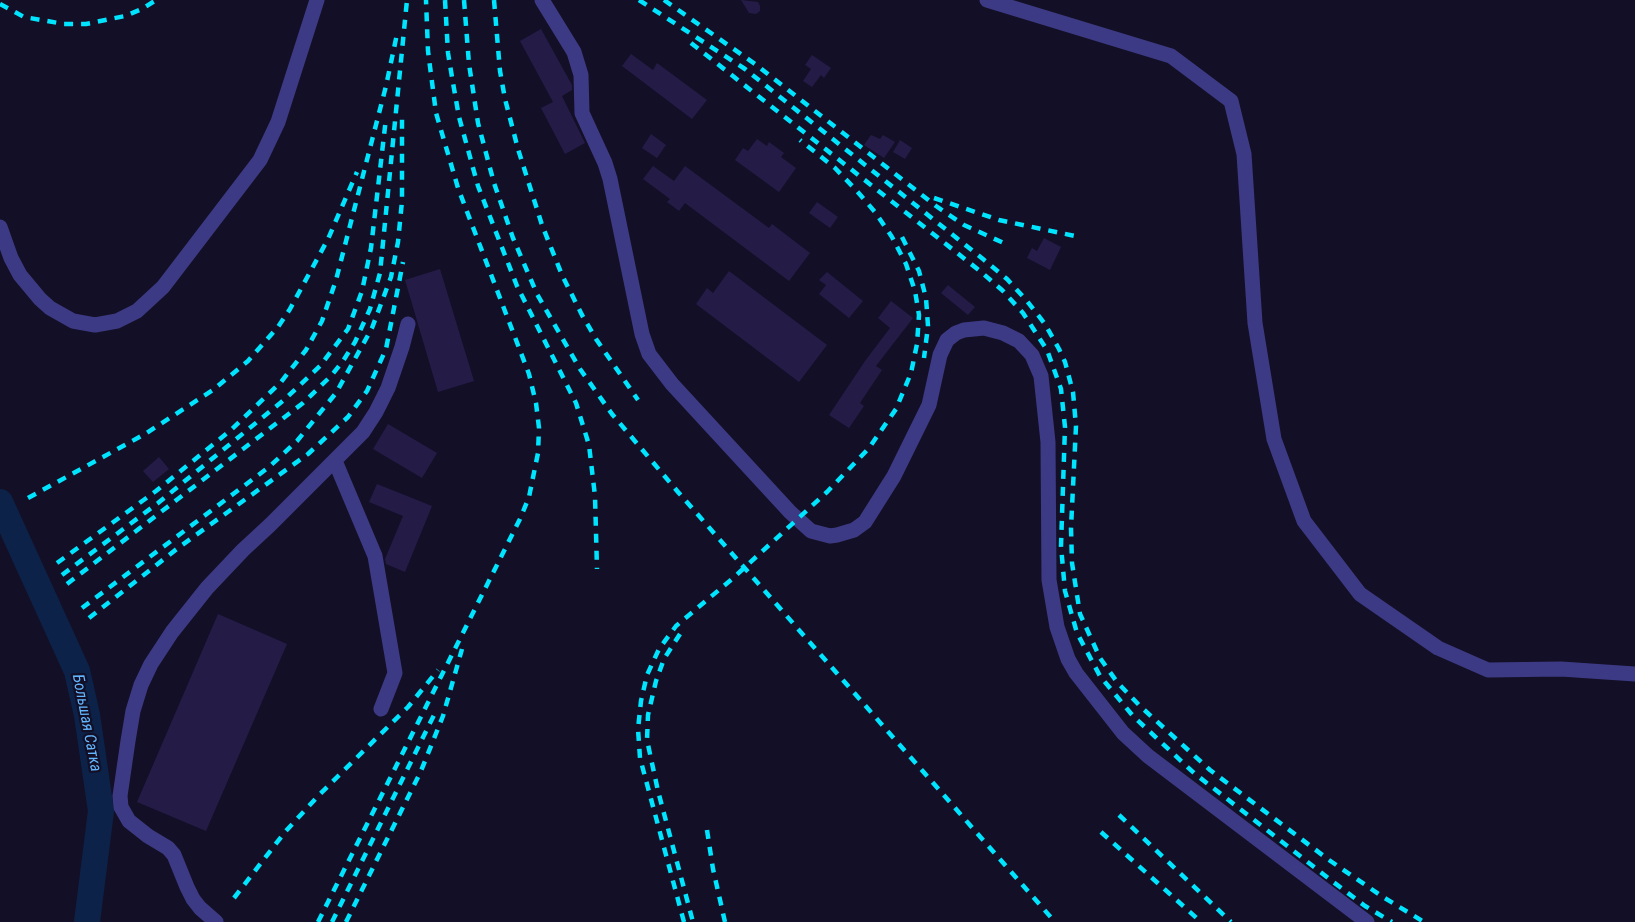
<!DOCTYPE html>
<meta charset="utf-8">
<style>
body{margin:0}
canvas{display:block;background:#130f26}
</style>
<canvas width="1635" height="922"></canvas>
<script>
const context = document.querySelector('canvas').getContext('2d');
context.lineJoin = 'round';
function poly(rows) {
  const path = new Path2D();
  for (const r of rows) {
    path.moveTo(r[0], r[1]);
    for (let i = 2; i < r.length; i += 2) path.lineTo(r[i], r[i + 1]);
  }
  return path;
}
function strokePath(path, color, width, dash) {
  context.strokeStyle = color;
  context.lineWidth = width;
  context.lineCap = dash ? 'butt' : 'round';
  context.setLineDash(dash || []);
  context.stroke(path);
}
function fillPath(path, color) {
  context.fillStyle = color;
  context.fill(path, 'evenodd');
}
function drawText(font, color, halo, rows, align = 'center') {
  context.font = font + ' "Roboto Condensed",sans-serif';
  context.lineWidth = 4.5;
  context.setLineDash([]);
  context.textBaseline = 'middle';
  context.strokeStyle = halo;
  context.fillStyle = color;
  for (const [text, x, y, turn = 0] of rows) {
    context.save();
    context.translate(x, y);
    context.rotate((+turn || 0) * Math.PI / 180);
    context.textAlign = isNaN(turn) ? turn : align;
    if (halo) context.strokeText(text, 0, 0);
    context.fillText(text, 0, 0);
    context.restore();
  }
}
const river = poly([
 [0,502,77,671,87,715,101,811,87,922]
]);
const building = poly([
 [741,0,758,2,760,6,760,11,756,14,749,13],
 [541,29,572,85,572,90,562,96,585,143,565,154,541,108,553,102,520,41],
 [631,54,653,70,657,63,707,100,692,119,622,66],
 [812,55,831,68,824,78,821,75,812,87,803,81,811,69,805,65],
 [651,134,666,145,657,158,642,148],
 [871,135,880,139,883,135,895,142,884,158,864,145],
 [757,139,767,146,769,142,784,153,781,157,796,168,779,192,735,160,743,148,748,151],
 [900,140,912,148,905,159,893,152],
 [653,166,674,181,685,166,769,228,772,224,810,253,789,281,685,203,679,211,667,202,670,199,643,179],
 [817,202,838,217,830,228,809,213],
 [1044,238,1061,247,1050,270,1027,258,1032,248,1037,251],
 [440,269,474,381,438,392,405,280],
 [729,271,827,345,799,382,696,304,707,288,713,293],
 [827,272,863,301,849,318,819,294,826,285,819,280],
 [948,285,975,307,968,315,941,293],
 [891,301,913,318,876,366,882,370,860,403,864,406,849,428,829,415,865,361,890,328,878,318],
 [388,424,437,453,422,478,373,449],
 [159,457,169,469,153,482,143,471],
 [377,484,432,506,405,572,386,564,385,559,403,516,369,502],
 [218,614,287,644,206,831,137,802]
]);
const minor = poly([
 [542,0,574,52,581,75,582,113,605,163,610,179,642,334,649,354,672,384,790,512,811,531,830,536,837,535,854,530,865,522,894,476,929,405,940,355,947,340,956,333,964,330,984,328,1003,333,1019,341,1032,355,1041,376,1048,442,1049,580,1057,627,1068,659,1076,673,1123,733,1148,756,1367,922],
 [987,0,1171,56,1231,101,1244,154,1255,323,1274,439,1304,521,1360,594,1438,648,1488,670,1561,669,1635,674],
 [0,227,11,258,20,275,40,299,50,308,73,321,95,325,117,321,137,311,163,287,260,160,278,122,317,0],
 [335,461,375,556,395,673,381,709],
 [216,922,200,908,193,899,187,887,174,855,168,848,148,836,129,821,121,807,120,796,128,741,133,711,141,685,151,664,172,632,207,588,243,550,270,525,363,432,376,412,388,388,402,347,408,324]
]);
const rail = poly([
 [445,0,448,53,453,83,459,117,478,186,517,286,576,403,589,445,595,496,597,569],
 [464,0,469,64,478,123,494,183,513,238,537,294,580,369,612,414,678,492,1055,922],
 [494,0,500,71,505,99,518,149,542,225,562,275,582,315,596,339,638,400],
 [639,0,745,69,983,259,1007,279,1027,301,1045,324,1059,349,1065,362,1073,392,1076,426,1071,528,1072,563,1080,614,1100,658,1117,682,1140,706,1210,770,1329,860,1383,897,1424,922],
 [664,0,755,64,936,206,964,225,1008,245],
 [0,4,24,17,64,24,86,24,125,16,142,9,156,0],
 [691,43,980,271,1002,290,1023,313,1047,350,1061,389,1065,427,1061,546,1065,591,1077,633,1100,676,1133,716,1194,773,1332,881,1365,906,1392,922],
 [934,198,999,220,1075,236],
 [902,237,919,271,926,298,928,326,924,358],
 [28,498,145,434,213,390,248,361,278,327,290,309,328,239,357,172],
 [57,563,156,491,231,430,281,382,306,350,322,321,336,280,386,86,397,34],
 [62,575,158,503,284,400,320,366,348,329,362,291,371,248,386,118],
 [67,584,303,403,331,376,343,361,355,342,370,309,380,273,407,0],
 [82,608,269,467,297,441,336,393,372,328,391,277,398,242,402,201,402,115],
 [89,618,178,548,308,454,348,417,367,391,386,349,403,262],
 [680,634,664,659,656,681,648,715,647,740,658,791,693,922],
 [1119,815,1231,922],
 [707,830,713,869,725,922],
 [1101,832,1201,922],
 [234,898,285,832,319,795,408,707,438,670],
 [318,922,520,519,529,497,538,453,539,428,536,403,529,374,458,188,436,113,428,51,426,0],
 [332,922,436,711],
 [346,922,421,771,443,716,462,649],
 [684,922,640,758,638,729,641,701,647,675,659,649,676,626,732,579,827,492,869,448,896,409,911,373,917,344,919,315,915,291,906,264,892,237,875,212,856,190,835,168,800,140]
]);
const waterNames = [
 ["Большая Сатка",86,723,79]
];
strokePath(river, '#0c2248', 26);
fillPath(building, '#241b47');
strokePath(minor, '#3d3a85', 15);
strokePath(rail, '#00e5ff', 4.5, [9, 8]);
drawText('italic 16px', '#62b6ff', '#130f26', waterNames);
</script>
